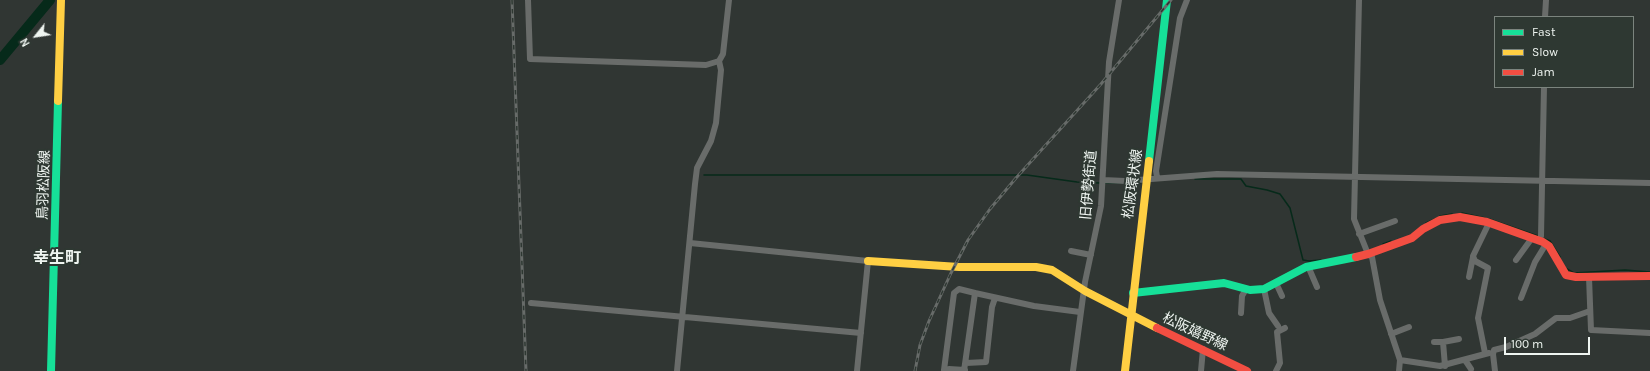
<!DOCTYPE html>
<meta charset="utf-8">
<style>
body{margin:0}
#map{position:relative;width:1650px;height:371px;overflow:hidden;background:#303633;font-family:Karla,sans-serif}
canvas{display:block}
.legend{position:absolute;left:1494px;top:16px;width:140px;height:72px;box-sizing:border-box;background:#2e3832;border:1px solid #7b847e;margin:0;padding:5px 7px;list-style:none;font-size:12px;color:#eff5f1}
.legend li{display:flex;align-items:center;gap:8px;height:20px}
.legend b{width:20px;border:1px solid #7b847e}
.north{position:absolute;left:16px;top:16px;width:40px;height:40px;-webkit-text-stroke:3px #2e3832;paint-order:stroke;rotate:240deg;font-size:11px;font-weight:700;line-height:16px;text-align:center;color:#eff5f1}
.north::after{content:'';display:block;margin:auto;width:14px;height:18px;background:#eff5f1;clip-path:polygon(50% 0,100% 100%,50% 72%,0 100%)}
.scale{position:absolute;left:1504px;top:337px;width:86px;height:18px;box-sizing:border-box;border:2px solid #eff5f1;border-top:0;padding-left:5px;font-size:12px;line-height:14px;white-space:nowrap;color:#eff5f1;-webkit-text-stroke:3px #2e3832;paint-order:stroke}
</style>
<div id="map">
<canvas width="1650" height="371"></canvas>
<ul class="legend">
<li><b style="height:5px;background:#16e098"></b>Fast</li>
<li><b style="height:5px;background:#ffcf43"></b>Slow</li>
<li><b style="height:5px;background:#f24e42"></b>Jam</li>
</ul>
<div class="north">N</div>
<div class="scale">100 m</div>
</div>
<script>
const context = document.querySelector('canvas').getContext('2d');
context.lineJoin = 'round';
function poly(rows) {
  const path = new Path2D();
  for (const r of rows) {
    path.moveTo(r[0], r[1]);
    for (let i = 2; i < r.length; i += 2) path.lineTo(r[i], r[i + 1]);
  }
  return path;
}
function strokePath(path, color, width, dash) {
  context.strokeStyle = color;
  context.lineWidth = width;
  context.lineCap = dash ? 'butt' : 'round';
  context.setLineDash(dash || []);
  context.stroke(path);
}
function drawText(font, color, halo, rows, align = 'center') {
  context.font = font + ' Karla,"Noto Sans JP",sans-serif';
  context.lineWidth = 4;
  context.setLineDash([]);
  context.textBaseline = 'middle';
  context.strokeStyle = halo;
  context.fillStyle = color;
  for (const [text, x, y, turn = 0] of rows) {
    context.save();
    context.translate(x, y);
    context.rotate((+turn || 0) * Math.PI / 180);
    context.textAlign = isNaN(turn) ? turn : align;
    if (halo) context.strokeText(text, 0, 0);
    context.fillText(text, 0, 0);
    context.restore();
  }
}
const stream = poly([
 [704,175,1027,175,1077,182,1100,183],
 [1195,179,1241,179,1246,186,1267,190,1280,194,1290,208,1303,260,1309,261,1321,260],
 [1104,183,1140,183],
 [1462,213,1485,218],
 [1440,216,1452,214],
 [1489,219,1538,236],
 [1426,223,1435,219],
 [1545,239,1550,241,1560,257],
 [1383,244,1391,241],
 [1567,269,1574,273,1625,270,1650,272]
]);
const river = poly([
 [0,60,50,0]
]);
const street = poly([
 [528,0,530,59,706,65,719,61],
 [1359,0,1354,219,1368,254,1372,257,1380,300,1400,360,1399,371],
 [1545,17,1546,0],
 [1157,177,1156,171,1180,18,1187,0],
 [1103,180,1125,181,1217,174,1650,183],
 [1359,234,1395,221],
 [1539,240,1541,236,1544,87],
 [690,243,868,261,857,371],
 [1071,251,1091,255],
 [1516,260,1532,238],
 [1308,266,1317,287],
 [1469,277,1473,257],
 [1589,277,1591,330,1650,333],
 [1276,283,1282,296],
 [1264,289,1269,313,1278,326],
 [1521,298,1535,262,1546,244],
 [531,303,861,333],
 [1241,313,1242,296,1246,289],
 [1391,334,1409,327],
 [1434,342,1443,342,1445,366],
 [1443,342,1459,339],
 [1485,353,1478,318,1488,268,1475,261,1473,256,1488,225,1487,222],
 [1400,360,1440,366,1489,353],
 [1465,360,1471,369],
 [966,363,986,362,992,307,995,298],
 [944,370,954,293,959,289,975,293],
 [677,371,695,184,697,168,711,141,716,123,721,70,719,61,723,54,729,0],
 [944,371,949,369,965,370],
 [964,371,975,293,1034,306,1080,312],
 [1073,371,1085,282,1101,206,1109,62,1119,0],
 [1201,371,1203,349],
 [1276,371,1280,363,1277,332,1285,328],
 [1495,371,1493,354,1494,350,1506,347,1535,334,1556,318,1570,318,1590,311]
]);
const fast = poly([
 [1149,161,1167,0],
 [1133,293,1224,283,1250,290,1264,289,1306,267,1356,257],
 [51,371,58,101]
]);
const slow = poly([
 [58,101,61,0],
 [868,261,959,267,1036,267,1052,270,1085,291,1157,328],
 [1125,371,1149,161]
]);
const jam = poly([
 [1356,257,1368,254,1412,238,1423,229,1440,220,1460,217,1487,222,1543,242,1549,246,1566,275,1576,277,1650,276],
 [1157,328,1247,371]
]);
const rail = poly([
 [512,0,526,371],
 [915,371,920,345,929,321,951,273,968,240,990,209,1016,178,1101,84,1171,0]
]);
const streetNames = [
 ["松阪環状線",1133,184,-82],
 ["鳥羽松阪線",44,185,-88],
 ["旧伊勢街道",1089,185,-85],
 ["松阪嬉野線",1195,332,25]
];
const quarterNames = [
 ["幸生町",57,258]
];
strokePath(stream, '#062a1a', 1.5);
strokePath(river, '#062a1a', 10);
strokePath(street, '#696c6a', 6);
strokePath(fast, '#16e098', 8);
strokePath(slow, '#ffcf43', 8);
strokePath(jam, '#f24e42', 8);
strokePath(rail, '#676b69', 3);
strokePath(rail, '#2e3832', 1.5, [4.5]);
drawText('14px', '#eff5f1', '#2e3832', streetNames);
drawText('bold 16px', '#eff5f1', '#2e3832', quarterNames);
</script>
